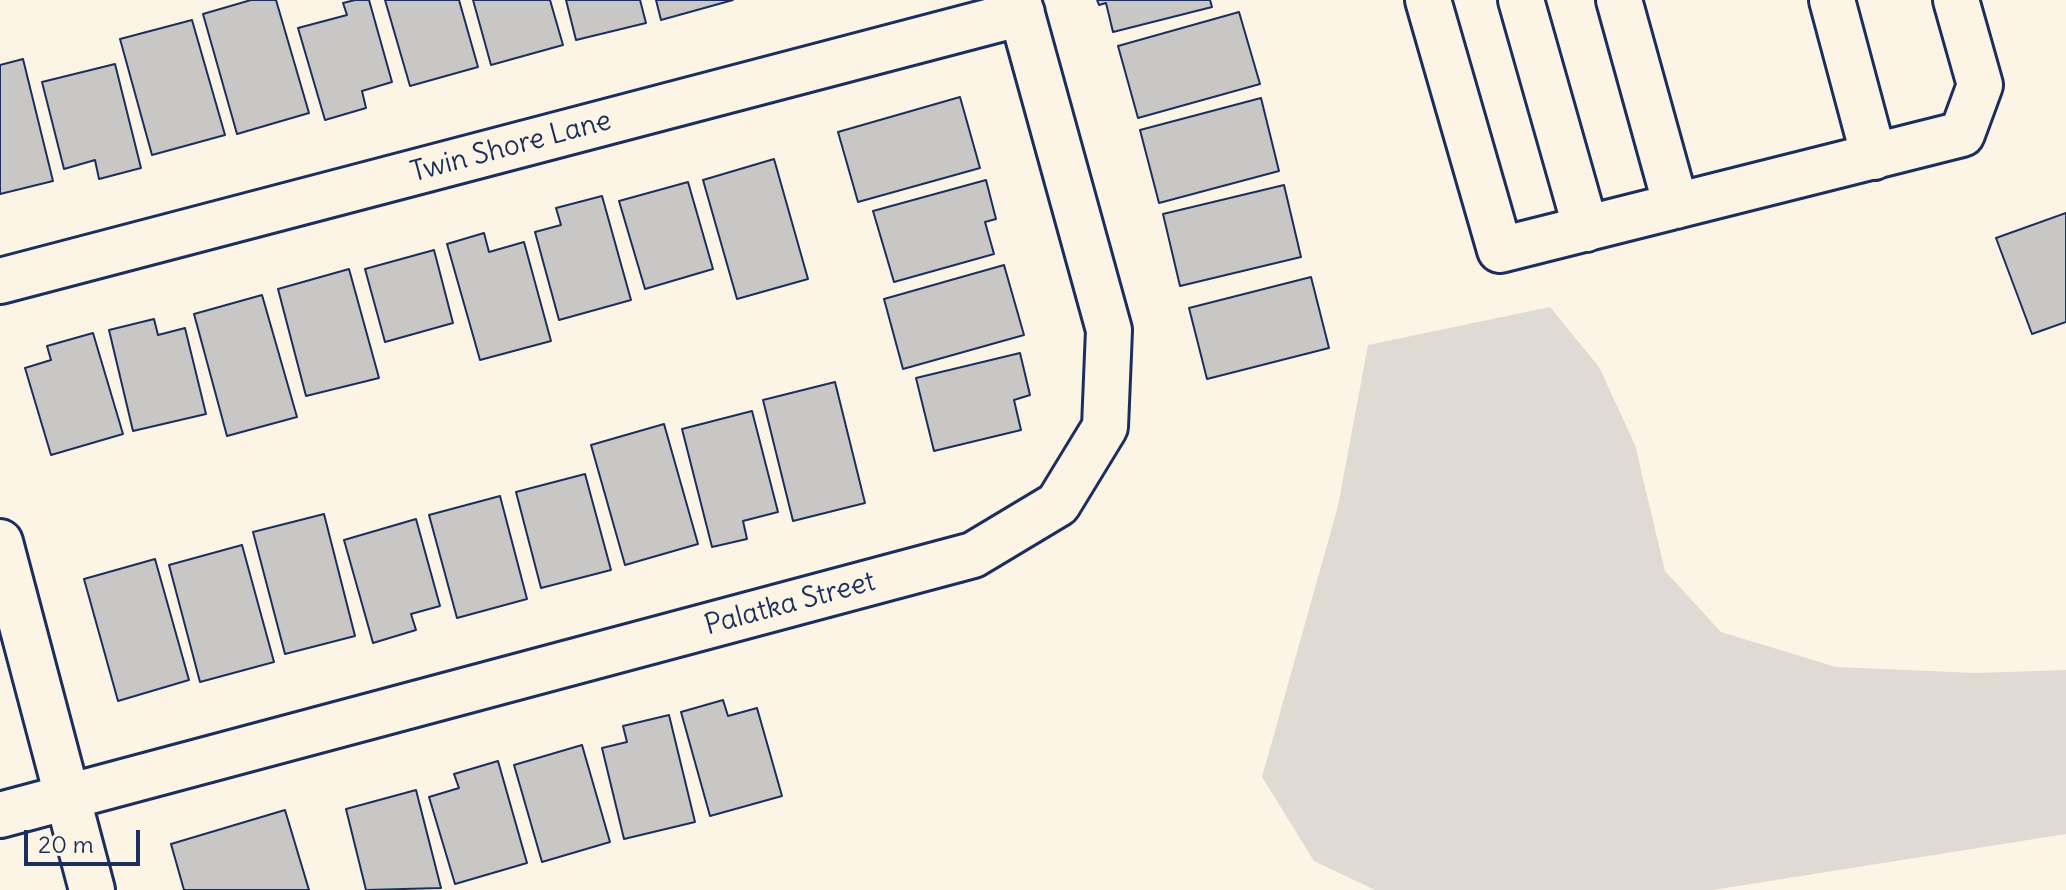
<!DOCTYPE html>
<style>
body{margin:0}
#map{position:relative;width:2066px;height:890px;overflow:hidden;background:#fcf5e5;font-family:Delius,sans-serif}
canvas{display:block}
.scale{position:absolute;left:24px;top:830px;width:116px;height:36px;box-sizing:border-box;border:4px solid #1b2f5e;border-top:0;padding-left:10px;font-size:24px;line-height:28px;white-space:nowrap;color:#1b2f5e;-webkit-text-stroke:6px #fcf5e5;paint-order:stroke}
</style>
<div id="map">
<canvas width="2066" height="890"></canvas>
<div class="scale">20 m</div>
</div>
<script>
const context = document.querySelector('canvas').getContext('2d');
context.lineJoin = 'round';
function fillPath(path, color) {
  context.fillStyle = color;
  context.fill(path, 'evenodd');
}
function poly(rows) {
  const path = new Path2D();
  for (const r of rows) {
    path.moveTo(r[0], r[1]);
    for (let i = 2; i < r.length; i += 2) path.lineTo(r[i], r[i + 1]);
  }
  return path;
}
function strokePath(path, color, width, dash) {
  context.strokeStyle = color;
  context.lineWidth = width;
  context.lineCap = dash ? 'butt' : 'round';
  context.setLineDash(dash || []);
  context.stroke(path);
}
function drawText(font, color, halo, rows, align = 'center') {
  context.font = font + ' Delius,sans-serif';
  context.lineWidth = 8;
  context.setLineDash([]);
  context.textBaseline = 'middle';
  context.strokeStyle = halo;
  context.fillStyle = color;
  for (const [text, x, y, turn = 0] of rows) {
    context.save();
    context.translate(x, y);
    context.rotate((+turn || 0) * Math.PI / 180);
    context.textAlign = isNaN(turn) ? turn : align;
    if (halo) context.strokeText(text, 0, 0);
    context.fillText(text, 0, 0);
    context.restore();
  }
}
const green = poly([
 [1550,307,1599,367,1635,445,1665,571,1721,632,1836,667,1976,673,2066,670,2066,834,1713,890,1375,890,1314,861,1262,777,1338,506,1368,345]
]);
const building = poly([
 [251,0,276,0,309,113,237,134,203,14,251,0],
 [355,0,369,0,392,82,362,91,366,108,325,120,298,28,347,15,343,3,355,0],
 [385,0,459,0,478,67,410,86,385,0],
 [473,0,550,0,563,45,491,65,473,0],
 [566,0,640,0,646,23,576,40,566,0],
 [656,0,733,0,661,20,656,0],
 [1097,0,1210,0,1212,7,1113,32,1106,3,1099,5,1097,0],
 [1239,12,1260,84,1138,118,1118,46,1239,12],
 [192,20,225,135,152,155,120,39,192,20],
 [23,59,53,181,0,194,0,65,23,59],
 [115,64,141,168,99,179,95,160,64,169,42,82,115,64],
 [960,97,980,168,858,202,838,132,960,97],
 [1261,98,1279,171,1159,203,1140,130,1261,98],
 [774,159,808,279,737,299,703,180,774,159],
 [986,180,996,219,985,222,994,254,894,282,873,211,986,180],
 [688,182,713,269,645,289,619,201,688,182],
 [1284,185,1301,257,1180,286,1163,214,1284,185],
 [602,196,631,300,559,320,535,232,561,225,556,208,602,196],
 [2066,213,2066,322,2032,334,1996,238,2066,213],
 [484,233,489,252,524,242,551,341,480,360,447,244,484,233],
 [434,250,453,323,385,342,365,269,434,250],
 [1004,265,1024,335,903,369,884,299,1004,265],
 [349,269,379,378,306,396,278,289,349,269],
 [1311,277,1329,348,1207,379,1189,308,1311,277],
 [262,295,297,417,227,436,194,314,262,295],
 [154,319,158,335,185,328,206,414,133,431,109,330,154,319],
 [93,333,123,434,51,455,25,368,51,360,47,346,93,333],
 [1020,353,1030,395,1014,400,1021,430,934,451,916,378,1020,353],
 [835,382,865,503,793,521,763,400,835,382],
 [752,411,778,512,743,521,747,539,712,547,682,429,752,411],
 [664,424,698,544,625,565,591,445,664,424],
 [585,474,611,570,541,588,516,492,585,474],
 [500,496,527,599,457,618,429,515,500,496],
 [324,514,355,636,285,654,253,532,324,514],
 [416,519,440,606,411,614,416,630,373,643,344,540,416,519],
 [242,545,274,662,200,682,169,565,242,545],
 [155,559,189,680,118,701,84,579,155,559],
 [723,700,728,716,757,708,782,796,710,816,681,712,723,700],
 [669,715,695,822,624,839,602,748,627,742,623,726,669,715],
 [582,745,610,842,542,862,514,765,582,745],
 [498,761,527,863,455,884,429,797,459,788,454,774,498,761],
 [416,790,441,888,366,890,346,809,416,790],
 [285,810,309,890,184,890,171,844,285,810]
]);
const minor = poly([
 [1428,0,1500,250,1962,134,1980,85,1956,0],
 [1521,0,1586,229],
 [1619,0,1676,206],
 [1832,0,1874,157],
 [0,281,1022,13],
 [0,542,92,890],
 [0,815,973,555,1058,504,1105,427,1109,330,1018,0]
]);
const streetNames = [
 ["Twin Shore Lane",511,147,-15],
 ["Palatka Street",790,604,-15]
];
fillPath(green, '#dfdbd4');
fillPath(building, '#c8c7c6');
strokePath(building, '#1b2f5e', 2);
strokePath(minor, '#1b2f5e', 50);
strokePath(minor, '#fcf5e5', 44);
drawText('28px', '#1b2f5e', '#fcf5e5', streetNames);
</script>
